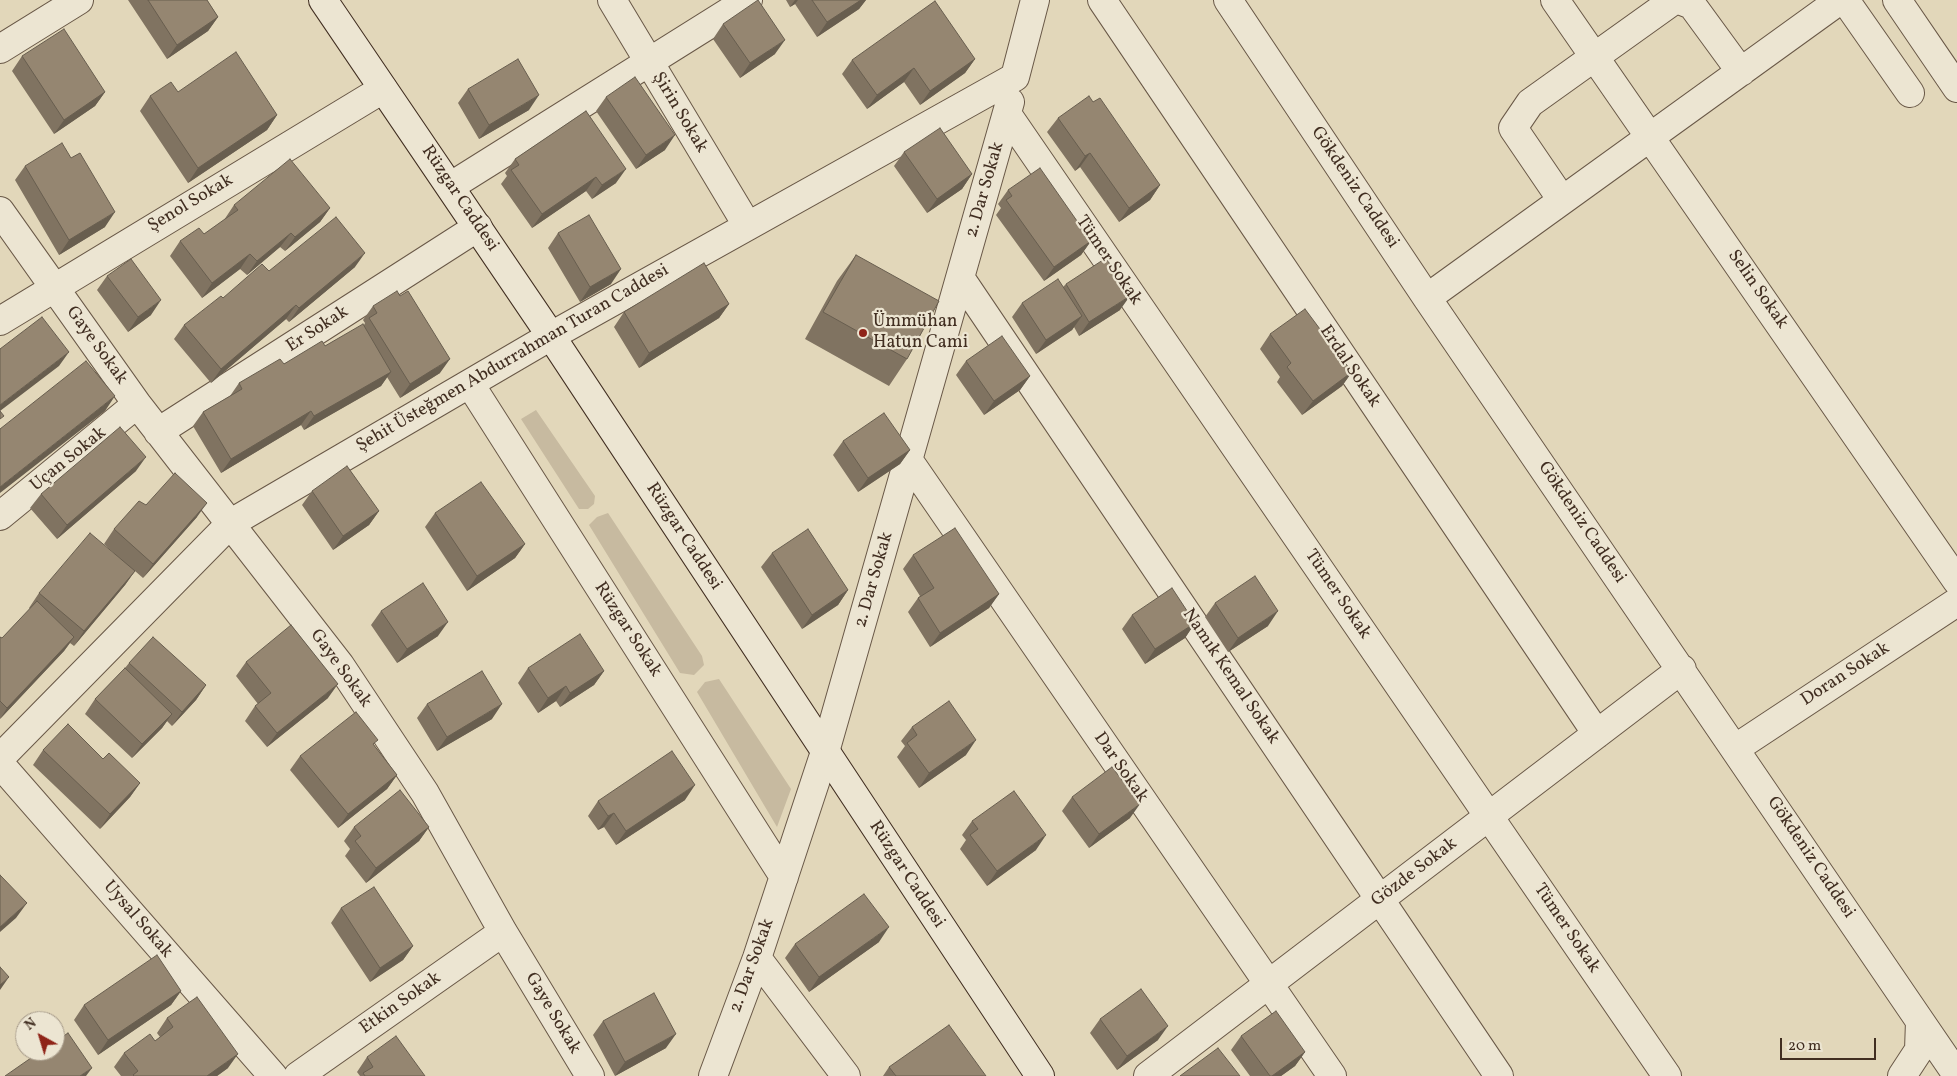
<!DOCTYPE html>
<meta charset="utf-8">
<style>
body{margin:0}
#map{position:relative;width:1957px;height:1076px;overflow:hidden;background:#e2d7ba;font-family:Vollkorn,serif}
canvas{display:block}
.north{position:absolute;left:15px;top:1011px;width:50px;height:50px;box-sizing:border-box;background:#ece5d2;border:1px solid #a89c8b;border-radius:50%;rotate:321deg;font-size:14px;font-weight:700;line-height:20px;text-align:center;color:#412e21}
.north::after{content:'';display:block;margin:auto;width:18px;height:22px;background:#8f2418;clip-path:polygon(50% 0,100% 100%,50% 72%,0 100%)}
.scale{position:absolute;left:1780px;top:1038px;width:96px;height:22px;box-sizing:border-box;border:2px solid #412e21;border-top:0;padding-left:6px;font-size:15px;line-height:18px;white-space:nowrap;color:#412e21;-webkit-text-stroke:4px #ece5d2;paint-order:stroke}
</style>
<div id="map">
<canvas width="1957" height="1076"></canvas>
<div class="north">N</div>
<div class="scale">20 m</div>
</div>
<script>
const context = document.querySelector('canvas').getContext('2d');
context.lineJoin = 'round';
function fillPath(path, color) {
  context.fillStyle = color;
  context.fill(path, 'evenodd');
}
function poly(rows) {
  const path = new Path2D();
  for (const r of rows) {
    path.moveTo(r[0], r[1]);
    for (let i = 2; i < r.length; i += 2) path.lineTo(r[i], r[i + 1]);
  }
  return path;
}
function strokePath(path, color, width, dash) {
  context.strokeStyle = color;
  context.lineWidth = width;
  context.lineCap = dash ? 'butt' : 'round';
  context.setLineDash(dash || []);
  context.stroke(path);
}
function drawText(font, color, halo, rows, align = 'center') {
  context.font = font + ' Vollkorn,serif';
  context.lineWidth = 4.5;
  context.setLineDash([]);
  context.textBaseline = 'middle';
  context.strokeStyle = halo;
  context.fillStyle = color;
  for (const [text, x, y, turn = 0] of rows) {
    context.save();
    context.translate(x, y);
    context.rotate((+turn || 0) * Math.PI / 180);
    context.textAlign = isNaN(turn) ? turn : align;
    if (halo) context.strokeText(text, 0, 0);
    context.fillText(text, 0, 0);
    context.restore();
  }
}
const green = poly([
 [536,410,595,496,594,504,588,509,579,509,521,419],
 [608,513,702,656,704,665,694,675,680,673,589,525,597,517],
 [719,679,791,789,777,827,697,692,705,682]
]);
const street = poly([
 [612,0,747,225],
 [1102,0,1597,734],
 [1228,0,1427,298,1920,1021,1919,1050,1902,1076],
 [1555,0,1957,581],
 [1679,0,1692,5,1741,72],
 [1845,0,1910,93],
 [1897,0,1957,88],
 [0,49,79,0],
 [1007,114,1667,1076],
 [451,186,748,0],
 [1562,200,1513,128,1530,103,1674,0],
 [0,211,137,404,340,665,425,793,503,932,590,1076],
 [961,279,1499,1076],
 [1427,298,1840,0],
 [0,321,383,89],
 [470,384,784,877],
 [158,432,478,227],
 [909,461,1332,1076],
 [0,516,137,404],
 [1736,748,1957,602],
 [0,758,231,523,551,336,1015,77,1035,0],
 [0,764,273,1076],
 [757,958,846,1076],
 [1920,1021,1957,1075],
 [298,1076,503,932],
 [713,1076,757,958,825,752,1010,102],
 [1148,1076,1682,669]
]);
const secondary = poly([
 [323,0,551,336,1040,1076]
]);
const wall = poly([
 [128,0,207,0,218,17,208,31,167,59],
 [786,0,866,0,859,9,817,37,795,4,790,7],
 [723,24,775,54,740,78,713,39],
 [22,56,105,92,95,106,54,134,12,71],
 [975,59,965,73,920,105,904,82,867,109,842,74,852,60],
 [468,89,529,110,479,139,458,103],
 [178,92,277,115,267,130,188,183,140,111,150,96],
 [606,97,665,150,636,169,596,111],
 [1093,102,1160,185,1150,200,1119,222,1080,167,1075,171,1047,132,1058,118],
 [586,111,616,183,592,199,586,191,532,228,501,184,507,176,505,173,515,159],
 [904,152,972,174,962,189,927,213,894,166],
 [25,166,105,227,59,255,15,180],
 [1008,190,1091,241,1081,255,1044,281,996,215,1001,208,998,204],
 [234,205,330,208,320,222,285,251,280,247,247,275,240,269,202,298,170,256,180,241,204,234,224,220],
 [558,233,611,284,580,302,548,248],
 [856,255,907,359,889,386,805,339,837,281],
 [355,267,289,322,286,319,211,383,174,339,184,325,223,298,269,271],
 [107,276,151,315,128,332,97,290],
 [1066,284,1120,310,1079,336,1074,327,1072,330,1036,354,1012,317,1022,303,1063,287],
 [729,304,719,318,639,368,614,327,624,312],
 [373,306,440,373,400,398,387,377,381,386,304,430,301,425,221,473,193,426,203,412,230,396,239,383,325,346,364,325,365,323,363,320],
 [1270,334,1352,372,1342,386,1302,415,1277,382,1280,377,1260,349],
 [966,361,1030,376,1020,390,984,415,956,375],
 [843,441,910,450,900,464,858,492,833,455],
 [136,471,57,539,30,508,41,494],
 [312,491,379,511,369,525,333,550,302,505],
 [146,505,197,517,143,578,135,571,125,585,74,646,70,643,64,651,0,719,0,637,2,638,30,609,29,608,39,593,120,559,104,544,114,529],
 [435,513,525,544,515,558,467,591,425,527],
 [772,553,848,590,838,605,802,629,761,567],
 [913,555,999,594,989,608,930,647,908,612,918,598,920,596,903,569],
 [1215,603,1268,626,1228,652,1205,617],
 [381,611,438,636,397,663,371,625],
 [1132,615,1195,623,1185,638,1145,664,1122,629],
 [246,662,328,698,267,747,245,721,255,706,258,704,236,676],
 [129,663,206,685,196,700,172,726,167,721,162,728,132,758,85,714,95,699,125,668],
 [528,668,604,671,594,685,560,707,556,701,538,713,518,683],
 [427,704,492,719,437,751,417,718],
 [912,727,966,755,919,788,897,757,905,746,901,741],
 [374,745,397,775,387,789,338,828,290,770,300,756],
 [43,750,103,759,140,783,130,797,100,829,33,765],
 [1072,797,1130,818,1089,848,1062,811],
 [685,800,616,845,604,827,598,830,588,816,598,801],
 [972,821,1036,850,987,886,960,849,966,840,962,835],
 [354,827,429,827,419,841,366,883,345,856,350,849,344,841],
 [341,908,413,946,403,960,370,982,331,923],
 [879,942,809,992,785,958,795,944],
 [181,991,171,1005,98,1055,74,1020,84,1005],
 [167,1018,228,1068,217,1076,121,1076,114,1067,124,1053,155,1041,160,1037,157,1033],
 [1100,1019,1158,1040,1117,1070,1090,1033],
 [603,1021,666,1048,615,1076,593,1035],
 [1241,1036,1305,1052,1295,1066,1281,1076,1250,1076,1231,1050],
 [367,1057,425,1076,360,1076,357,1072],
 [889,1067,986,1076,883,1076]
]);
const shadedWall = poly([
 [795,0,798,0,795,4,790,7],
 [859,0,866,0,859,9,817,37,827,22],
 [218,17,208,31,167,59,177,45],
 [785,40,775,54,740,78,750,63],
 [975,59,965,73,920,105,930,91],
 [914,68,904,82,867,109,877,95],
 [105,92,95,106,54,134,64,120],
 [539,95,529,110,479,139,489,125],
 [277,115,267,130,188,183,198,168],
 [675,135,665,150,636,169,646,155],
 [1090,153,1080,167,1075,171,1085,156],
 [626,169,616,183,592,199,602,185],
 [972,174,962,189,927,213,937,199],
 [596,177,586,191,532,228,542,214],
 [1160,185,1150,200,1119,222,1129,208],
 [330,208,320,222,285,251,295,237],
 [115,212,105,227,59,255,69,240],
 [291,233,280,247,247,275,257,261],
 [1091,241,1081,255,1044,281,1054,267],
 [365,253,355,267,289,322,299,308],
 [250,254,240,269,202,298,212,283],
 [621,269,611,284,580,302,590,287],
 [1130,296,1120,310,1079,336,1089,322],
 [161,300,151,315,128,332,138,317],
 [729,304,719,318,639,368,649,353],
 [296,305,286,319,211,383,221,369],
 [1082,316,1072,330,1036,354,1046,340],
 [69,352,59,366,0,411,0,405],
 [450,359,440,373,400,398,410,384],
 [391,372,381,386,304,430,314,416],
 [1352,372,1342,386,1302,415,1313,401],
 [1030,376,1020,390,984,415,994,401],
 [115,396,105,411,0,493,0,487],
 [311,411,301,425,221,473,231,459],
 [910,450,900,464,858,492,868,478],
 [146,457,136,471,57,539,67,525],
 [207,503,197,517,143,578,153,564],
 [379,511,369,525,333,550,343,536],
 [525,544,515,558,467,591,477,576],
 [135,571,125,585,74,646,84,631],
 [848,590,838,605,802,629,812,615],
 [999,594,989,608,930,647,940,633],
 [1278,611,1268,626,1228,652,1238,638],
 [448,622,438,636,397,663,407,649],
 [1195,623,1185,638,1145,664,1155,649],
 [74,637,64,651,0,719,7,708],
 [604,671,594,685,560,707,570,693],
 [338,684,328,698,267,747,277,733],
 [206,685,196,700,172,726,182,712],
 [566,686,556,701,538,713,548,698],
 [502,704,492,719,437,751,447,737],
 [172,714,162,728,132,758,142,744],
 [976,740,966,755,919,788,929,773],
 [397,775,387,789,338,828,348,814],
 [140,783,130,797,100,829,110,814],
 [695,785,685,800,616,845,626,831],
 [1140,804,1130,818,1089,848,1099,834],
 [614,813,604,827,598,830,608,816],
 [429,827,419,841,366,883,376,868],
 [1046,835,1036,850,987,886,997,871],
 [27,903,16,918,0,932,0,927],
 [889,927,879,942,809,992,819,977],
 [413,946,403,960,370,982,380,968],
 [9,977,0,990,0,985],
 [181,991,171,1005,98,1055,108,1040],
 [1168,1026,1158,1040,1117,1070,1127,1056],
 [676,1034,666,1048,615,1076,625,1062],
 [1305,1052,1295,1066,1281,1076,1272,1076],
 [238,1054,228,1068,217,1076,207,1076],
 [92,1068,86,1076,80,1076]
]);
const building = poly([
 [148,0,207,0,218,17,177,45,148,0],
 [758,0,785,40,750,63,723,24,758,0],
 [812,0,861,0,827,22,812,0],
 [935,1,975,59,930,91,914,68,877,95,852,60,935,1],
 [64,29,105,92,64,120,22,56,64,29],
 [236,52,277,115,198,168,150,96,171,82,178,92,236,52],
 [518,59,539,95,489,125,468,89,518,59],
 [635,77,675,135,646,155,606,97,635,77],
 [1089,96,1093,102,1100,98,1160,185,1129,208,1090,153,1085,156,1058,118,1089,96],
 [586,111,626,169,602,185,596,177,542,214,511,170,519,165,515,159,586,111],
 [940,128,972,174,937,199,904,152,940,128],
 [62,143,71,158,80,153,115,212,69,240,25,166,62,143],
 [290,159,330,208,295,237,291,233,257,261,250,254,212,283,180,241,199,228,204,234,225,219,238,210,234,205,290,159],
 [1040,168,1091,241,1054,267,1006,200,1012,196,1008,190,1040,168],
 [589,215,621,269,590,287,558,233,589,215],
 [336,217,365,253,299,308,296,305,221,369,184,325,221,296,223,298,262,264,269,271,336,217],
 [856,255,939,301,907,359,823,312,856,255],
 [1106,258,1130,296,1089,322,1066,284,1106,258],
 [131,259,161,300,138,317,107,276,131,259],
 [704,263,729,304,649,353,624,312,704,263],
 [1058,279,1082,316,1046,340,1022,303,1058,279],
 [397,291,400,296,408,291,450,359,410,384,369,318,377,313,373,306,397,291],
 [1305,309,1352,372,1313,401,1287,367,1291,363,1270,334,1305,309],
 [42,317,69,352,0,405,0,349,42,317],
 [363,324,391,372,314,416,311,411,231,459,203,412,242,389,239,383,280,359,284,364,322,341,325,346,363,324],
 [1002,336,1030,376,994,401,966,361,1002,336],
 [86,361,115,396,0,487,0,429,86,361],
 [0,411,4,416,0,419,0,411],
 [884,413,910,450,868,478,843,441,884,413],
 [120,427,146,457,67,525,41,494,120,427],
 [347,466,379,511,343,536,312,491,347,466],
 [175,473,207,503,153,564,114,529,139,501,146,505,175,473],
 [481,482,525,544,477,576,435,513,481,482],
 [955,528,999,594,940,633,918,598,934,588,913,555,955,528],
 [808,529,848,590,812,615,772,553,808,529],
 [90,533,135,571,84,631,39,593,90,533],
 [1255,576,1278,611,1238,638,1215,603,1255,576],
 [423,583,448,622,407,649,381,611,423,583],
 [1172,588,1195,623,1155,649,1132,615,1172,588],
 [37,601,74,637,7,708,0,701,0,637,2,638,37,601],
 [291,625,338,684,277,733,255,706,271,693,246,662,291,625],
 [580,634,604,671,570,693,566,686,548,698,528,668,580,634],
 [153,637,206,685,182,712,129,663,153,637],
 [125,668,172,714,142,744,95,699,125,668],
 [482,671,502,704,447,737,427,704,482,671],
 [949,701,976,740,929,773,907,743,917,735,912,727,949,701],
 [356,712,378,740,373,744,397,775,348,814,300,756,356,712],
 [68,724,103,759,109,753,140,783,110,814,43,750,68,724],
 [672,751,695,785,626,831,614,813,608,816,598,801,672,751],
 [1112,767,1140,804,1099,834,1072,797,1112,767],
 [400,790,429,827,376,868,355,841,361,836,354,827,400,790],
 [1014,791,1046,835,997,871,970,835,978,829,972,821,1014,791],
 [0,875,27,903,0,927,0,875],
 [374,887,413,946,380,968,341,908,374,887],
 [864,894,889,927,819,977,795,944,864,894],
 [157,955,181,991,108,1040,84,1005,157,955],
 [0,967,9,977,0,985,0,967],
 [1141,989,1168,1026,1127,1056,1100,1019,1141,989],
 [654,993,676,1034,625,1062,603,1021,654,993],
 [197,997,238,1054,207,1076,134,1076,133,1075,138,1071,124,1053,150,1034,155,1041,173,1027,167,1018,197,997],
 [1276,1011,1305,1052,1272,1076,1270,1076,1241,1036,1276,1011],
 [949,1025,986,1076,896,1076,889,1067,949,1025],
 [68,1033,92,1068,80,1076,5,1076,41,1051,55,1051,55,1042,68,1033],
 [396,1036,425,1076,365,1076,363,1073,373,1067,367,1057,396,1036],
 [1218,1048,1240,1076,1180,1076,1218,1048]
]);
const markers = [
 [863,333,5,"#8f2418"]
];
const streetNames = [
 ["Şirin Sokak",679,113,59],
 ["Gökdeniz Caddesi",1354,188,56],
 ["2. Dar Sokak",986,190,-74],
 ["Rüzgar Caddesi",459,199,56],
 ["Şenol Sokak",191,204,-31],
 ["Tümer Sokak",1108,261,56],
 ["Selin Sokak",1757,290,55],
 ["Er Sokak",318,330,-33],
 ["Gaye Sokak",96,346,54],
 ["Şehit Üsteğmen Abdurrahman Turan Caddesi",513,359,-30],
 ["Erdal Sokak",1349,367,56],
 ["Uçan Sokak",69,460,-39],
 ["Gökdeniz Caddesi",1581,523,56],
 ["Rüzgar Caddesi",683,537,57],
 ["2. Dar Sokak",875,580,-74],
 ["Tümer Sokak",1337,595,56],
 ["Rüzgar Sokak",627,630,57],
 ["Gaye Sokak",340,669,54],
 ["Doran Sokak",1846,675,-33],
 ["Namık Kemal Sokak",1230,677,56],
 ["Dar Sokak",1120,768,55],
 ["Gökdeniz Caddesi",1810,858,56],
 ["Gözde Sokak",1415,873,-37],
 ["Rüzgar Caddesi",906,875,57],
 ["Uysal Sokak",137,920,49],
 ["Tümer Sokak",1566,929,56],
 ["2. Dar Sokak",753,966,-70],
 ["Etkin Sokak",401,1004,-35],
 ["Gaye Sokak",552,1014,59]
];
const poiNames = [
 ["Ümmühan",873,323],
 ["Hatun Cami",873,344]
];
fillPath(green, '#c7baa0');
strokePath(street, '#695847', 30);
strokePath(secondary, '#412e21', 30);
strokePath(street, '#ece5d2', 28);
strokePath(secondary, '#ece5d2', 28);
fillPath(wall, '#807361');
fillPath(shadedWall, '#685e4f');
fillPath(building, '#958671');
strokePath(building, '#685e4f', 1);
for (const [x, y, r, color] of markers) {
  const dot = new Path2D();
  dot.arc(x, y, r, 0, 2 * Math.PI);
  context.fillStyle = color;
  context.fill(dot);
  strokePath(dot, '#ece5d2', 2);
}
drawText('18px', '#412e21', '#ece5d2', streetNames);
drawText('18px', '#412e21', '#ece5d2', poiNames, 'left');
</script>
